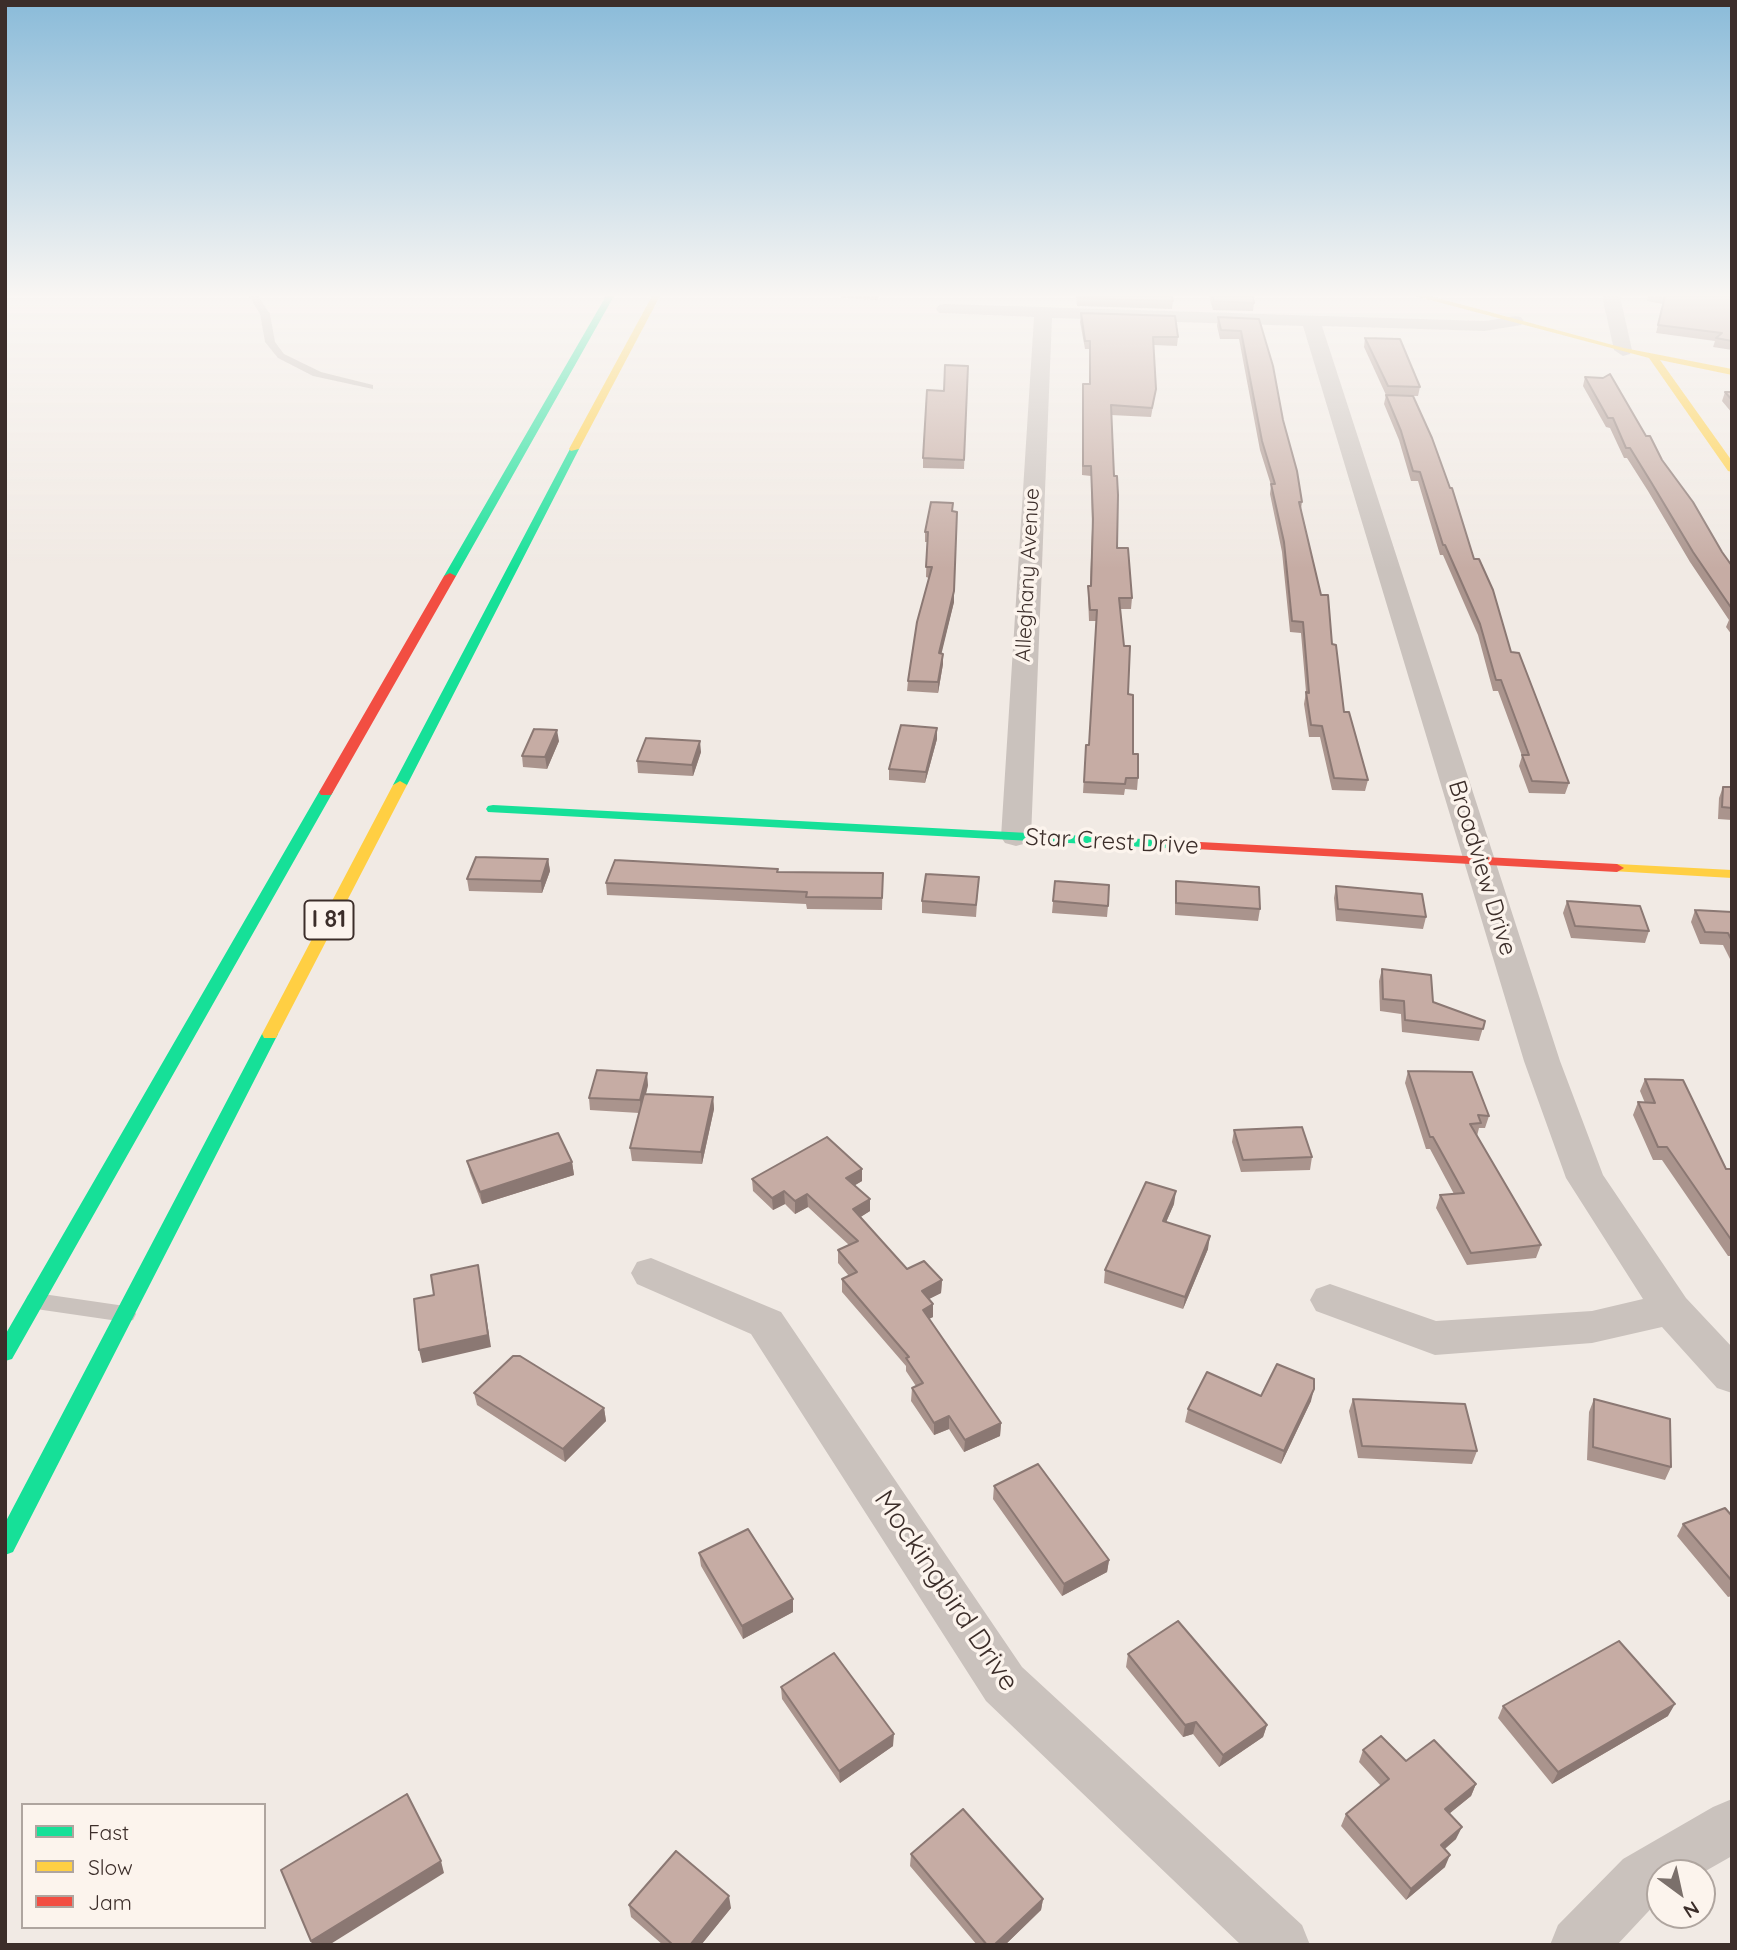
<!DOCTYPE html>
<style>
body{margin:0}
#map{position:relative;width:1737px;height:1950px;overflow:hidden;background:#f1eae4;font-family:Quicksand,sans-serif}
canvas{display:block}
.frame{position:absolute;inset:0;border:7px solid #3c2e2a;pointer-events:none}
.legend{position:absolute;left:21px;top:1803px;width:245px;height:126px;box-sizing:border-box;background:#fcf4ed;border:2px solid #afa59f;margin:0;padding:9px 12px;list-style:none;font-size:21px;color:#3c2e2a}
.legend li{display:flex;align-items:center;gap:14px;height:35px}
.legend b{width:35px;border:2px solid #afa59f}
.north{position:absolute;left:1646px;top:1859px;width:70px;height:70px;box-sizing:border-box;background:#fcf4ed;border:2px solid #afa59f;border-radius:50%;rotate:147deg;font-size:19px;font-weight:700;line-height:28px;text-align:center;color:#3c2e2a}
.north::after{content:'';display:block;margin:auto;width:24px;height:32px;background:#7b706b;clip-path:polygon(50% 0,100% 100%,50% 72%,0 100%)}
</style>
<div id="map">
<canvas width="1737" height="1950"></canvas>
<div class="frame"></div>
<ul class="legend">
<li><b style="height:9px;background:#16e098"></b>Fast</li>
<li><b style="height:9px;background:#ffcf43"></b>Slow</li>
<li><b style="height:9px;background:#f24e42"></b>Jam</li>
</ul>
<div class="north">N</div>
</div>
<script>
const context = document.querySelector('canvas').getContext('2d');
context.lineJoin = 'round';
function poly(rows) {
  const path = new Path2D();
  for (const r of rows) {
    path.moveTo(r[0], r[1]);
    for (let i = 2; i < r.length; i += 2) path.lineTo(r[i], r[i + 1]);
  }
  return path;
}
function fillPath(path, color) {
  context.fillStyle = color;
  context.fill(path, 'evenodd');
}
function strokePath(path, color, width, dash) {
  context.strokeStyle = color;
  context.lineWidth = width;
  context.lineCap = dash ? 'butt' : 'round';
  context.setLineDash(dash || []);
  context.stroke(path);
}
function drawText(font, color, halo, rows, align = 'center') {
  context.font = font + ' Quicksand,sans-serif';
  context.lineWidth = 7;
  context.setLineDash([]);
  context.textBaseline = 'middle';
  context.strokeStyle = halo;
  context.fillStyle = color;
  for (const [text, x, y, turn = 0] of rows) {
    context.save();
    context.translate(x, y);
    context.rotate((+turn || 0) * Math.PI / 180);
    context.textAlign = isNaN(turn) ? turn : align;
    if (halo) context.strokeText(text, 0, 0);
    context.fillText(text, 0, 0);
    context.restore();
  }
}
const lane = poly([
 [249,296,258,296,270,314,275,342,284,354,321,372,373,385,373,389,313,376,278,358,265,342,260,314,249,296],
 [36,1293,125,1306,133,1308,136,1314,133,1320,125,1322,36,1309,28,1307,25,1301,28,1295,36,1293]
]);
const street = poly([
 [1602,296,1620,296,1632,350,1630,354,1623,356,1614,350,1602,296],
 [945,304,1485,321,1515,316,1521,317,1524,321,1521,325,1485,331,1322,326,1560,1061,1603,1175,1686,1298,1732,1347,1732,1393,1717,1388,1662,1327,1592,1343,1435,1355,1316,1311,1310,1300,1316,1289,1330,1284,1436,1321,1592,1311,1643,1299,1566,1178,1524,1061,1303,326,1052,318,1031,837,1027,843,1016,846,1005,843,1001,837,1034,317,939,313,936,309,939,305,945,304],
 [651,1258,781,1312,1022,1667,1302,1925,1310,1945,1241,1945,986,1701,751,1334,637,1284,631,1273,637,1262,651,1258],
 [1732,1799,1732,1856,1702,1873,1660,1873,1660,1899,1617,1945,1550,1945,1558,1925,1623,1859,1713,1807,1732,1799]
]);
const fast = poly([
 [606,296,614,296,456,576,446,578,444,576,606,296],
 [571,447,579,449,407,785,400,789,395,788,393,785,571,447],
 [326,788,333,792,12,1359,5,1361,5,1335,319,792,326,788],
 [493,805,1200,842,1207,846,1200,850,488,812,486,809,488,806,493,805],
 [270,1029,278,1034,13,1552,5,1555,5,1523,262,1034,270,1029]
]);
const slow = poly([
 [652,296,660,296,579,449,571,451,569,449,652,296],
 [1415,296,1430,296,1624,348,1732,369,1732,375,1660,360,1732,461,1732,472,1728,471,1649,358,1415,296],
 [400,781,407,785,278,1034,276,1038,264,1038,262,1034,393,785,400,781],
 [1617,864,1732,870,1732,878,1612,871,1610,868,1617,864]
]);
const jam = poly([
 [450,573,456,576,333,792,331,795,321,795,319,792,444,576,450,573],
 [1200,842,1617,864,1624,868,1617,872,1195,849,1193,846,1195,843,1200,842]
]);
const wall = poly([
 [841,296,879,296,878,300,841,298],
 [1076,296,1172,296,1173,301,1172,309,1077,306],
 [1209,296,1253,296,1254,303,1253,311,1213,310],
 [1648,296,1732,296,1732,350,1713,347,1715,341,1656,333,1663,304,1647,301],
 [1081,313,1178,337,1177,346,1153,345,1156,389,1151,417,1111,415,1117,548,1132,598,1131,609,1120,609,1133,754,1138,778,1137,790,1125,789,1124,795,1083,793,1086,745,1089,745,1096,621,1089,621,1088,596,1088,586,1090,586,1092,529,1091,476,1082,475,1082,393,1083,384,1089,384,1089,349,1085,349,1080,322],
 [1218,317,1259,319,1302,502,1301,509,1332,644,1344,712,1368,780,1365,791,1332,790,1320,737,1309,737,1304,704,1306,692,1301,633,1290,632,1282,552,1270,494,1271,485,1260,450,1239,339,1220,339,1217,326],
 [1365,338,1420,387,1418,396,1413,396,1474,559,1511,652,1569,783,1565,794,1529,793,1519,766,1522,756,1498,691,1493,691,1478,635,1443,555,1440,555,1418,481,1411,481,1399,440,1384,404,1386,395,1364,347],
 [968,366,964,469,923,468,923,458,944,391],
 [1585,377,1646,436,1722,552,1732,566,1732,635,1726,627,1729,620,1690,562,1648,491,1627,458,1624,458,1610,428,1606,427,1583,386],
 [1725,392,1732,392,1732,413,1722,401],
 [953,512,954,602,941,653,943,664,938,693,907,691,908,681,929,578,926,577,927,542,925,542,925,532],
 [937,728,937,739,925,783,889,780,889,769],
 [559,741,547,769,523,767,522,756],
 [701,752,693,776,638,773,637,761],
 [1723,787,1732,787,1732,820,1718,819,1719,798],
 [548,859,550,871,542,893,469,891,467,879],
 [778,869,778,872,883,873,882,910,807,909,806,904,607,895,606,883],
 [1055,881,1108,906,1107,917,1052,913],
 [1176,881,1260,909,1258,921,1175,915,1175,893],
 [1336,886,1426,917,1423,929,1336,921,1334,898],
 [978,889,976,917,922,913,922,901],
 [1567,901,1649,931,1645,943,1571,938,1563,913],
 [1695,910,1732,912,1732,963,1723,945,1700,944,1691,922],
 [1382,969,1433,1002,1485,1021,1479,1041,1402,1032,1401,1014,1380,1011,1379,981],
 [1408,1071,1489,1116,1485,1128,1479,1128,1477,1136,1541,1245,1536,1258,1467,1265,1436,1208,1440,1195,1454,1194,1430,1149,1426,1149,1405,1083],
 [1645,1079,1726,1169,1732,1169,1732,1256,1728,1256,1662,1160,1653,1160,1633,1115,1638,1102,1645,1103,1640,1091],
 [648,1085,646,1094,713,1097,714,1109,702,1164,632,1161,630,1148,639,1113,590,1110,589,1098],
 [1234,1130,1312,1157,1310,1170,1241,1172,1232,1142],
 [467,1161,572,1162,574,1175,482,1204,470,1173],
 [862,1169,862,1181,855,1185,870,1211,860,1217,907,1269,942,1280,941,1293,929,1299,933,1317,929,1319,1001,1423,1000,1436,964,1452,949,1429,934,1435,911,1401,912,1388,916,1386,906,1371,906,1366,842,1292,842,1279,849,1276,838,1263,838,1250,849,1245,808,1207,795,1214,785,1204,773,1210,753,1191,752,1179],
 [1174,1204,1166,1222,1208,1249,1183,1309,1104,1283,1105,1270],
 [474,1393,604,1408,606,1421,565,1462,477,1405],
 [1261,1396,1311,1401,1281,1464,1185,1422,1188,1409],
 [1353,1399,1477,1451,1472,1464,1358,1458,1349,1411],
 [1594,1399,1671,1467,1665,1480,1587,1460,1589,1412],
 [994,1486,1109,1560,1107,1572,1062,1596,993,1499],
 [1732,1516,1732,1596,1728,1597,1677,1536,1683,1524],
 [699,1553,793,1599,793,1612,743,1639,701,1566],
 [1128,1654,1267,1725,1263,1737,1219,1767,1193,1734,1183,1737,1126,1667],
 [781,1687,893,1746,840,1783,782,1699],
 [1503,1706,1668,1716,1552,1784,1498,1718],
 [1363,1750,1406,1761,1476,1784,1471,1796,1449,1814,1456,1839,1445,1849,1445,1867,1406,1900,1341,1826,1346,1814,1381,1786,1359,1762],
 [911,1854,1043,1899,1041,1910,1005,1945,977,1945,910,1866],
 [629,1905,731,1908,701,1945,663,1945,631,1917]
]);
const shadedWall = poly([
 [954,591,954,602,939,664,939,653],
 [943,654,943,664,938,693,938,682],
 [937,728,937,739,925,783,926,772],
 [557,730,559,741,547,769,545,757],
 [700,741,701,752,693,776,692,765],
 [548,859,550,871,542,893,541,881],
 [647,1073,648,1085,641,1113,640,1100],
 [713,1097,714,1109,702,1164,701,1152],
 [572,1162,574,1175,482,1204,480,1192],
 [862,1169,862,1181,847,1190,846,1178],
 [784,1191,785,1204,773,1210,772,1198],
 [1176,1191,1174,1204,1161,1234,1163,1221],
 [807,1194,808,1207,795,1214,795,1201],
 [870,1199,870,1211,853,1222,853,1209],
 [1210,1236,1208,1249,1183,1309,1185,1297],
 [478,1265,491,1347,422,1363,419,1350],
 [942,1280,941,1293,921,1303,922,1291],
 [933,1304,933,1317,922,1322,923,1310],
 [1314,1389,1311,1401,1281,1464,1284,1451],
 [604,1408,606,1421,565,1462,563,1449],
 [949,1416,949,1429,934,1435,934,1423],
 [1001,1423,1000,1436,964,1452,965,1440],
 [1109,1560,1107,1572,1062,1596,1064,1584],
 [793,1599,793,1612,743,1639,742,1626],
 [1675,1704,1668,1716,1552,1784,1558,1772],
 [1196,1722,1193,1734,1183,1737,1185,1725],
 [1267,1725,1263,1737,1219,1767,1223,1755],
 [894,1734,893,1746,840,1783,839,1771],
 [1476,1784,1471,1796,1440,1821,1445,1809],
 [1462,1827,1456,1839,1436,1856,1441,1845],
 [1450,1855,1445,1867,1406,1900,1411,1889],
 [441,1861,444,1873,329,1945,312,1945,311,1941],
 [729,1896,731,1908,701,1945,690,1945],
 [1043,1899,1041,1910,1005,1945,994,1945]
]);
const building = poly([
 [1078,296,1172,296,1173,301,1078,298,1078,296],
 [1213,296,1253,296,1254,303,1214,301,1213,296],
 [1665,296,1732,296,1732,341,1716,338,1722,333,1658,325,1665,296],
 [1081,313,1175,316,1178,337,1153,337,1156,389,1152,408,1111,405,1114,476,1117,476,1118,495,1117,548,1128,548,1132,598,1119,598,1124,646,1130,646,1128,694,1133,695,1133,754,1138,754,1138,778,1126,778,1125,784,1084,782,1086,745,1089,745,1097,610,1090,610,1088,586,1091,586,1093,519,1091,466,1083,466,1083,384,1090,384,1090,341,1085,341,1081,313],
 [1218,317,1259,319,1273,366,1283,420,1297,471,1302,502,1299,502,1321,595,1328,595,1332,644,1336,645,1344,712,1349,712,1368,780,1334,778,1322,726,1311,725,1306,692,1309,693,1303,622,1292,621,1284,542,1271,484,1275,484,1262,441,1241,331,1221,330,1218,317],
 [1365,338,1400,339,1420,387,1388,386,1365,338],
 [945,365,968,366,964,460,923,458,927,390,944,391,945,365],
 [1610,374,1646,436,1650,436,1662,460,1693,502,1722,552,1732,566,1732,609,1693,552,1651,482,1630,448,1626,448,1613,418,1608,418,1585,377,1603,378,1610,374],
 [1725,392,1732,392,1732,400,1725,392],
 [1386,395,1413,396,1432,438,1450,488,1452,488,1474,559,1479,559,1493,590,1511,652,1519,653,1569,783,1532,781,1522,755,1529,755,1501,680,1496,680,1480,624,1445,545,1443,545,1420,472,1413,471,1401,431,1386,395],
 [931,502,953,503,952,511,957,512,954,591,939,653,943,654,938,682,908,681,917,622,932,567,926,567,928,532,925,532,931,502],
 [901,725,937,728,926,772,889,769,901,725],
 [534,729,557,730,545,757,522,756,534,729],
 [646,738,700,741,692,765,637,761,646,738],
 [1723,787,1732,787,1732,808,1722,807,1723,787],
 [476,857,548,859,541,881,467,879,476,857],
 [615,860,778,869,777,872,883,873,882,898,806,897,807,892,606,883,615,860],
 [926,874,979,877,976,905,922,901,926,874],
 [1055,881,1109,885,1108,906,1053,901,1055,881],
 [1176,881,1259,887,1260,909,1176,903,1176,881],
 [1336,886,1422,894,1426,917,1338,909,1336,886],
 [1567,901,1640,906,1649,931,1575,926,1567,901],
 [1695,910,1732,912,1732,941,1728,933,1705,932,1695,910],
 [1382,969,1431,975,1433,1002,1485,1021,1483,1029,1405,1020,1404,1001,1383,999,1382,969],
 [597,1070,647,1073,640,1100,589,1098,597,1070],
 [1408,1071,1472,1072,1489,1116,1478,1115,1481,1123,1470,1124,1541,1245,1471,1253,1440,1195,1464,1193,1433,1137,1430,1137,1408,1071],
 [1645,1079,1683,1080,1726,1169,1732,1169,1732,1241,1667,1147,1658,1147,1638,1102,1655,1103,1645,1079],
 [644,1094,713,1097,701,1152,630,1148,644,1094],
 [1302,1127,1312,1157,1243,1160,1234,1130,1302,1127],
 [558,1133,572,1162,480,1192,467,1161,558,1133],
 [827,1137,862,1169,846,1178,870,1199,853,1209,907,1269,924,1261,942,1280,922,1291,933,1304,923,1310,1001,1423,965,1440,949,1416,934,1423,912,1388,923,1383,906,1358,909,1357,842,1279,857,1272,838,1250,858,1241,807,1194,795,1201,784,1191,772,1198,752,1179,827,1137],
 [1146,1182,1176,1191,1163,1221,1210,1236,1185,1297,1105,1270,1146,1182],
 [478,1265,488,1335,419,1350,414,1299,434,1295,431,1275,478,1265],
 [513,1356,520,1356,604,1408,563,1449,474,1393,513,1356],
 [1277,1364,1314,1379,1314,1389,1284,1451,1188,1409,1207,1372,1261,1396,1277,1364],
 [1353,1399,1465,1404,1477,1451,1362,1446,1353,1399],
 [1594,1399,1670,1419,1671,1467,1593,1447,1594,1399],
 [1038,1464,1109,1560,1064,1584,994,1486,1038,1464],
 [1725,1508,1732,1516,1732,1581,1683,1524,1725,1508],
 [748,1529,793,1599,742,1626,699,1553,748,1529],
 [1178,1621,1267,1725,1223,1755,1196,1722,1185,1725,1128,1654,1178,1621],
 [1619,1641,1675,1704,1558,1772,1503,1706,1619,1641],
 [834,1653,894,1734,839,1771,781,1687,834,1653],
 [1381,1736,1406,1761,1434,1740,1476,1784,1445,1809,1462,1827,1441,1845,1450,1855,1411,1889,1346,1814,1389,1779,1363,1750,1381,1736],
 [407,1794,441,1861,311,1941,281,1870,407,1794],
 [963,1809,1043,1899,994,1945,987,1945,911,1854,963,1809],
 [676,1851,729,1896,690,1945,673,1945,629,1905,676,1851]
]);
const farStreetnames = [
 ["Alleghany Avenue",1028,575,-87]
];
const shields = [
 [329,920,49]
];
const shieldNames = [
 ["I 81",329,920]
];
const streetNames = [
 ["Star Crest Drive",1112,842,3],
 ["Broadview Drive",1482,868,73]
];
const nearStreetnames = [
 ["Mockingbird Drive",946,1591,56]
];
fillPath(lane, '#cac2bd');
fillPath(street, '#cac2bd');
fillPath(fast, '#16e098');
fillPath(slow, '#ffcf43');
fillPath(jam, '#f24e42');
fillPath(wall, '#aa948d');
fillPath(shadedWall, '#8b7873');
fillPath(building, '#c6aca4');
strokePath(building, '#8b7873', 2);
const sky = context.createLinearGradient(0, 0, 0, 569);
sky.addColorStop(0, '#8abbd9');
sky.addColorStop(0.52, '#f9f6f3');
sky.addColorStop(1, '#f9f6f300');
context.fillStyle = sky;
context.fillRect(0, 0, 1737, 569);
drawText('21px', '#3c2e2a', '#fcf4ed', farStreetnames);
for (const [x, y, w] of shields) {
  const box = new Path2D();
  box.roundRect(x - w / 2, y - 19.5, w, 39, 5);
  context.fillStyle = '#fcf4ed';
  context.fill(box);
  strokePath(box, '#3c2e2a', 2);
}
drawText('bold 23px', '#3c2e2a', null, shieldNames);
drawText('24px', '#3c2e2a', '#fcf4ed', streetNames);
drawText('28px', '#3c2e2a', '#fcf4ed', nearStreetnames);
</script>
